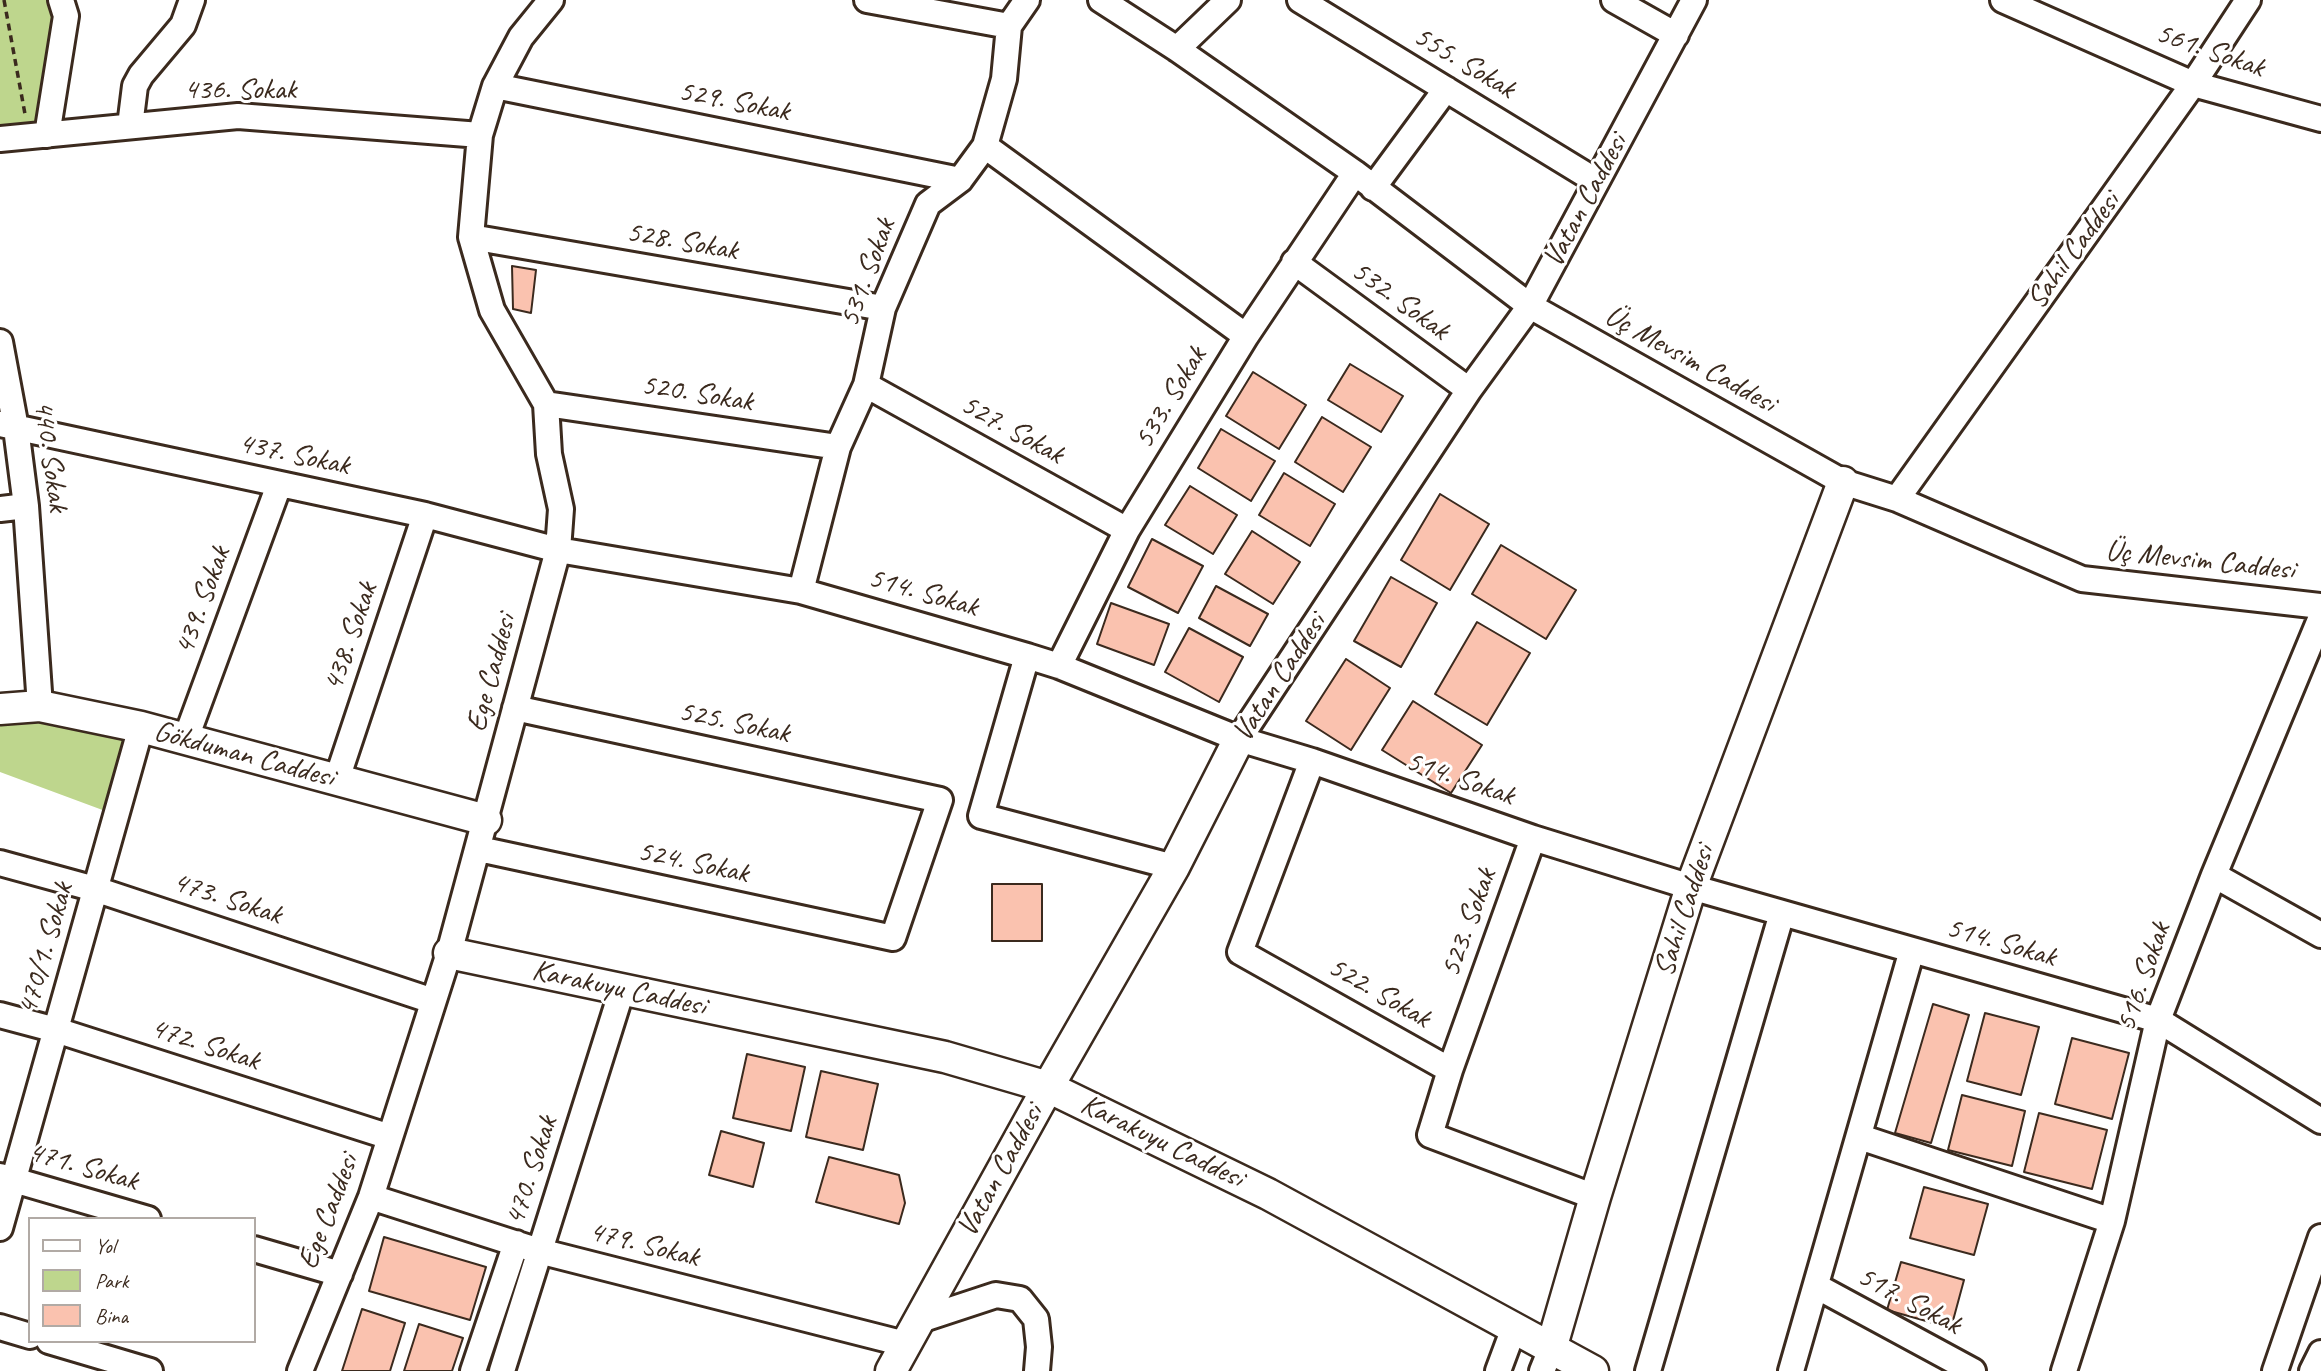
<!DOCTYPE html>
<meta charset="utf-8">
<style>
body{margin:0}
#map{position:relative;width:2321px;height:1371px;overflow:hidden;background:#fff;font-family:Caveat,sans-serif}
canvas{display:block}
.legend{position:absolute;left:28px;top:1217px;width:228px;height:126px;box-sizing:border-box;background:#fff;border:2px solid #b1aaa5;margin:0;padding:9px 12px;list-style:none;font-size:21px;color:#3b2a1e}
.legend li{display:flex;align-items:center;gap:14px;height:35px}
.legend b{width:35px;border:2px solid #b1aaa5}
</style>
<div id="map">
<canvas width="2321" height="1371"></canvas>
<ul class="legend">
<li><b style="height:9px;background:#fff"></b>Yol</li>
<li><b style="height:19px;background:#bed68d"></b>Park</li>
<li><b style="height:19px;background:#fac2af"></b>Bina</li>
</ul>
</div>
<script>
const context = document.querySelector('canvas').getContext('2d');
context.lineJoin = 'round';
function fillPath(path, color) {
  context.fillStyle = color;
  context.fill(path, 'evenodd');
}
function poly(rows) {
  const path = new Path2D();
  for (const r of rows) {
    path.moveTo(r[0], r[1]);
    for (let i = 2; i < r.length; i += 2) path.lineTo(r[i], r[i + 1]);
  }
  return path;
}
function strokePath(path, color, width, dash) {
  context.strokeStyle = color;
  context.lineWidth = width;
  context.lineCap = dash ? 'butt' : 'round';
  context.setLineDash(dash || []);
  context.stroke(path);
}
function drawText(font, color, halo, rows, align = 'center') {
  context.font = font + ' Caveat,sans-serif';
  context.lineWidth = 6;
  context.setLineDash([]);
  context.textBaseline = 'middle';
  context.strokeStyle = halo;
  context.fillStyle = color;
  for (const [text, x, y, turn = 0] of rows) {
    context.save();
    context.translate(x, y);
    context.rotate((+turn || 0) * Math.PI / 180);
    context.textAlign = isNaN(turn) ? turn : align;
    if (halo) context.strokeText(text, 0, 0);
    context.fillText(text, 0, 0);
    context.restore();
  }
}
const green = poly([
 [0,0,61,0,47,135,0,139],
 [0,704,141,727,116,815,0,772]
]);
const building = poly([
 [512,266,536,270,531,313,513,309,512,266],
 [1350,364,1403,396,1381,432,1328,400,1350,364],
 [1253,372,1306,405,1279,449,1226,416,1253,372],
 [1322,417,1371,447,1343,492,1295,462,1322,417],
 [1221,429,1275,461,1251,501,1198,468,1221,429],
 [1284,473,1335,504,1310,546,1259,515,1284,473],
 [1190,486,1237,515,1213,554,1165,525,1190,486],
 [1440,494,1489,524,1450,590,1401,560,1440,494],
 [1252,531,1300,562,1273,604,1225,574,1252,531],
 [1152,539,1203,566,1178,613,1128,587,1152,539],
 [1501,545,1576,590,1546,639,1472,594,1501,545],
 [1391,577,1437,603,1401,667,1354,641,1391,577],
 [1216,586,1268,614,1250,646,1199,618,1216,586],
 [1111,603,1169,624,1154,665,1097,644,1111,603],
 [1477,622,1530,653,1487,725,1435,694,1477,622],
 [1189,628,1243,657,1219,702,1165,672,1189,628],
 [1346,659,1390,688,1351,750,1306,721,1346,659],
 [1413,701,1482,745,1451,793,1382,750,1413,701],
 [992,884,1042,884,1042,941,992,941,992,884],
 [1933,1004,1969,1015,1931,1143,1895,1133,1933,1004],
 [1985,1013,2039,1027,2021,1095,1967,1081,1985,1013],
 [2072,1038,2129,1053,2112,1119,2055,1104,2072,1038],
 [747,1054,805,1067,791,1131,733,1118,747,1054],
 [821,1071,878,1084,863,1150,806,1137,821,1071],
 [1962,1095,2025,1111,2012,1166,1948,1150,1962,1095],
 [2039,1113,2107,1130,2092,1189,2024,1172,2039,1113],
 [721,1131,764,1143,753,1187,709,1175,721,1131],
 [829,1157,899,1175,905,1203,899,1224,816,1202,829,1157],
 [1924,1187,1988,1204,1974,1255,1910,1238,1924,1187],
 [384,1237,486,1267,470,1320,369,1291,384,1237],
 [1901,1262,1964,1280,1951,1328,1887,1310,1901,1262],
 [362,1309,405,1323,390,1371,342,1371,362,1309],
 [419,1324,463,1338,452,1371,404,1371,419,1324]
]);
const path = poly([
 [4,0,25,114]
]);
const minor = poly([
 [867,0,1009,26],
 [1101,0,1177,49,1355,173,1530,306,1843,482,1897,499,2082,579,2321,606],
 [1300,0,1596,181],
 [1614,0,1676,35],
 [2003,0,2193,84,2321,119],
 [1177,49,1228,0],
 [495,86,960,180],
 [130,126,135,86,141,75,183,25,192,0],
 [47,135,66,16,61,0],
 [0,139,238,116,480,135],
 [985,146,1246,336],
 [1373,188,1446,89],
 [471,237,883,308],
 [1294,262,1469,390],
 [0,342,16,428,26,506,40,706],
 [866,385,1127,530],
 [546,404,838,447],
 [0,424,425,515,558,550,801,591,1027,656,1059,666,1239,739,1312,761,1533,838,1691,887,2158,1020,2321,1121],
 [1897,499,2193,84,2248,0],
 [0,509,26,506],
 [801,591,838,447,866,385,883,308,928,204,960,180,985,146,1004,79,1009,26,1027,0],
 [1027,656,981,816,1174,867],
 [1059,666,1127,530,1246,336,1355,173],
 [186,738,279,485],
 [1239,739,1469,390,1530,306,1694,0],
 [1312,761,1240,952,1450,1070,1430,1135,1595,1197],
 [337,779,425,515],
 [479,849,893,938,940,800,515,708],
 [0,863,95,889,433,1001],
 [2214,875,2321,935],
 [0,1015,56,1030,390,1137],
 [1450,1070,1533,838],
 [1860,1137,2112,1221],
 [0,1176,148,1219],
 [371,1197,539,1251,905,1344],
 [0,1228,141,727],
 [254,1249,340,1274],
 [1816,1286,1973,1371],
 [917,1321,996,1295,1020,1299,1036,1319,1039,1347,1037,1371],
 [0,1327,30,1336],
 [49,1341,150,1371],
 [300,1371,371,1197,449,953,558,550,561,509,549,454,546,404,492,310,471,237,480,135,495,86,521,37,551,0],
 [473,1371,516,1243],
 [502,1371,622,990],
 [1498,1371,1514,1328],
 [1542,1371,1551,1349],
 [1648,1371,1782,913],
 [1791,1371,1912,950],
 [2064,1371,2112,1221,2158,1020,2214,875,2321,617],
 [2275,1371,2321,1237],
 [2312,1371,2321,1353]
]);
const tertiary = poly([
 [0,709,40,706,141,727,486,820],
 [449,953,945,1057,1048,1087,1268,1194,1593,1371],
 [1551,1349,1595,1197,1691,887,1843,482],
 [891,1371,1048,1087,1174,867,1239,739]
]);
const streetNames = [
 ["561. Sokak",2210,51,19],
 ["555. Sokak",1464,63,31],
 ["436. Sokak",240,90],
 ["529. Sokak",734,102,11],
 ["Vatan Caddesi",1586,201,-62],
 ["528. Sokak",682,242,10],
 ["Sahil Caddesi",2074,251,-54],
 ["531. Sokak",868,273,-70],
 ["532. Sokak",1400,301,36],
 ["Üç Mevsim Caddesi",1690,360,29],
 ["520. Sokak",697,394,9],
 ["533. Sokak",1171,398,-59],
 ["527. Sokak",1012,430,29],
 ["437. Sokak",294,455,12],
 ["440. Sokak",50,456,82],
 ["Üç Mevsim Caddesi",2200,561,6],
 ["514. Sokak",923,593,16],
 ["439. Sokak",203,601,-70],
 ["438. Sokak",351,637,-71],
 ["Ege Caddesi",492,673,-75],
 ["Vatan Caddesi",1280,678,-57],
 ["525. Sokak",734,723,12],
 ["Gökduman Caddesi",244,755,15],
 ["514. Sokak",1460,779,19],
 ["524. Sokak",693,863,12],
 ["473. Sokak",227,899,18],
 ["Sahil Caddesi",1685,911,-72],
 ["523. Sokak",1469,923,-70],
 ["514. Sokak",2001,943,16],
 ["470/1. Sokak",46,949,-74],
 ["516. Sokak",2144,977,-71],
 ["Karakuyu Caddesi",619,989,12],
 ["522. Sokak",1379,993,30],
 ["472. Sokak",205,1045,18],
 ["Karakuyu Caddesi",1162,1142,26],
 ["471. Sokak",83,1167,16],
 ["470. Sokak",532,1171,-72],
 ["Vatan Caddesi",1001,1171,-61],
 ["Ege Caddesi",329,1212,-69],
 ["479. Sokak",644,1245,14],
 ["517. Sokak",1909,1301,28]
];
fillPath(green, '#bed68d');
fillPath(building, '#fac2af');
strokePath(building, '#3b2a1e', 2);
strokePath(minor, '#3b2a1e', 30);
strokePath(tertiary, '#3b2a1e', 35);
strokePath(path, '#3b2a1e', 3.5, [7, 5]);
strokePath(minor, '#fff', 24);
strokePath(tertiary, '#fff', 30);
drawText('30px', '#3b2a1e', '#fff', streetNames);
</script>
